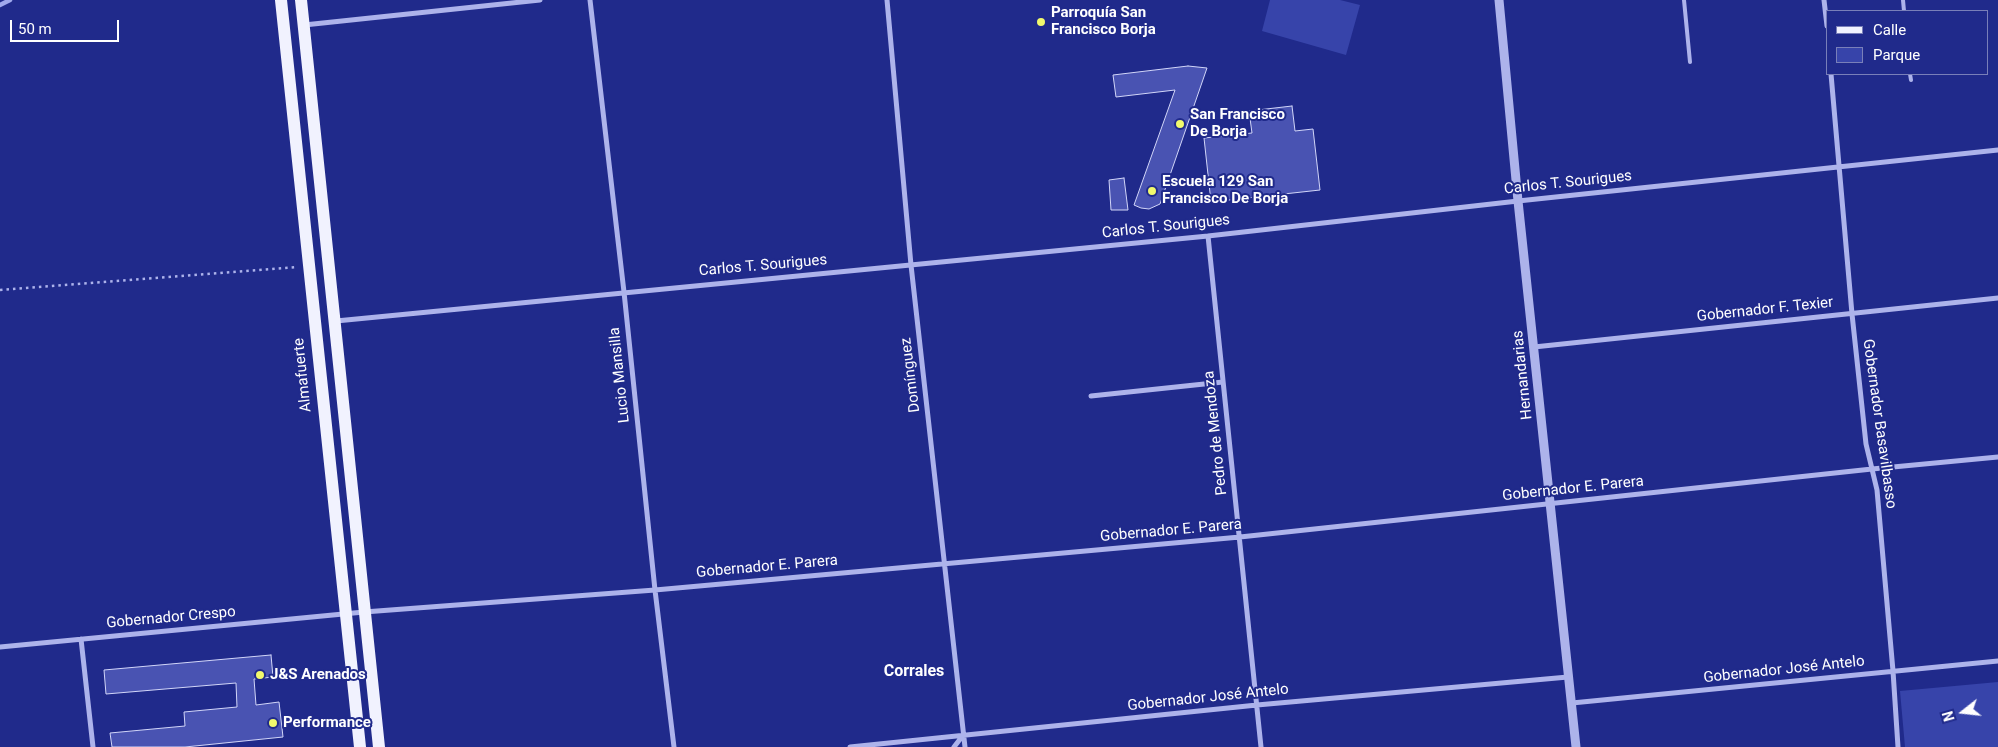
<!DOCTYPE html>
<meta charset="utf-8">
<style>
body{margin:0}
#map{position:relative;width:1998px;height:747px;overflow:hidden;background:#202a8b;font-family:Roboto,sans-serif}
canvas{display:block}
.legend{position:absolute;left:1826px;top:10px;width:162px;height:65px;box-sizing:border-box;background:#202a8b;border:1px solid #797fb9;margin:0;padding:6px 9px;list-style:none;font-size:15px;color:#fff}
.legend li{display:flex;align-items:center;gap:10px;height:25px}
.legend b{width:25px;border:1px solid #797fb9}
.north{position:absolute;left:1938px;top:687px;width:50px;height:50px;-webkit-text-stroke:4px #202a8b;paint-order:stroke;rotate:254deg;font-size:14px;font-weight:700;line-height:20px;text-align:center;color:#fff}
.north::after{content:'';display:block;margin:auto;width:18px;height:22px;background:#fff;clip-path:polygon(50% 0,100% 100%,50% 72%,0 100%)}
.scale{position:absolute;left:10px;top:20px;width:109px;height:22px;box-sizing:border-box;border:2px solid #fff;border-top:0;padding-left:6px;font-size:15px;line-height:18px;white-space:nowrap;color:#fff;-webkit-text-stroke:4px #202a8b;paint-order:stroke}
</style>
<div id="map">
<canvas width="1998" height="747"></canvas>
<ul class="legend">
<li><b style="height:6px;background:#f1f2fe"></b>Calle</li>
<li><b style="height:14px;background:#3744aa"></b>Parque</li>
</ul>
<div class="north">N</div>
<div class="scale">50 m</div>
</div>
<script>
const context = document.querySelector('canvas').getContext('2d');
context.lineJoin = 'round';
function fillPath(path, color) {
  context.fillStyle = color;
  context.fill(path, 'evenodd');
}
function poly(rows) {
  const path = new Path2D();
  for (const r of rows) {
    path.moveTo(r[0], r[1]);
    for (let i = 2; i < r.length; i += 2) path.lineTo(r[i], r[i + 1]);
  }
  return path;
}
function strokePath(path, color, width, dash) {
  context.strokeStyle = color;
  context.lineWidth = width;
  context.lineCap = dash ? 'butt' : 'round';
  context.setLineDash(dash || []);
  context.stroke(path);
}
function drawText(font, color, halo, rows, align = 'center') {
  context.font = font + ' Roboto,sans-serif';
  context.lineWidth = 4;
  context.setLineDash([]);
  context.textBaseline = 'middle';
  context.strokeStyle = halo;
  context.fillStyle = color;
  for (const [text, x, y, turn = 0] of rows) {
    context.save();
    context.translate(x, y);
    context.rotate((+turn || 0) * Math.PI / 180);
    context.textAlign = isNaN(turn) ? turn : align;
    if (halo) context.strokeText(text, 0, 0);
    context.fillText(text, 0, 0);
    context.restore();
  }
}
const green = poly([
 [1270,0,1340,0,1360,5,1346,55,1262,31],
 [1998,682,1998,747,1905,747,1900,691]
]);
const stream = poly([
 [0,5,10,0]
]);
const building = poly([
 [1188,66,1207,68,1160,204,1149,209,1141,208,1134,205,1175,90,1116,97,1113,75,1188,66],
 [1292,106,1295,131,1313,129,1320,190,1211,202,1204,138,1252,133,1249,111,1292,106],
 [1124,178,1128,210,1111,210,1109,180,1124,178],
 [271,655,273,677,254,679,256,705,279,702,283,737,185,747,112,747,110,733,185,726,184,712,237,707,236,683,106,694,104,670,271,655]
]);
const path = poly([
 [0,290,298,267]
]);
const service = poly([
 [1684,0,1690,62],
 [1903,0,1904,11],
 [1910,74,1911,80]
]);
const minor = poly([
 [590,0,624,292,655,590,674,747],
 [887,0,911,265,965,747],
 [1824,0,1827,26],
 [304,25,540,0],
 [1831,74,1852,314,1866,444,1877,490,1893,671,1898,747],
 [1208,236,1261,747],
 [336,321,1208,236,1518,201,1998,150],
 [1534,347,1998,298],
 [1091,396,1223,382],
 [81,639,93,747],
 [0,647,364,612,655,590,1240,537,1872,469,1998,457],
 [1572,703,1998,661],
 [850,747,1257,705,1568,677],
 [954,747,964,734]
]);
const tertiary = poly([
 [1499,0,1518,201,1576,747]
]);
const primary = poly([
 [281,0,360,747],
 [301,0,379,747]
]);
const markers = [
 [1041,22,5,"#f1f96d"],
 [1180,124,5,"#f1f96d"],
 [1152,191,5,"#f1f96d"],
 [260,675,5,"#f1f96d"],
 [273,723,5,"#f1f96d"]
];
const poiNames = [
 ["Parroquía San",1051,13],
 ["Francisco Borja",1051,30],
 ["San Francisco",1190,115],
 ["De Borja",1190,132],
 ["Escuela 129 San",1162,182],
 ["Francisco De Borja",1162,199],
 ["J&S Arenados",270,675],
 ["Performance",283,723]
];
const streetNames = [
 ["Carlos T. Sourigues",1568,183,-6],
 ["Carlos T. Sourigues",1166,227,-6],
 ["Carlos T. Sourigues",763,266,-5],
 ["Gobernador F. Texier",1765,310,-6],
 ["Almafuerte",303,375,-96],
 ["Lucio Mansilla",620,375,-96],
 ["Domínguez",911,375,-97],
 ["Hernandarias",1523,375,-96],
 ["Gobernador Basavilbasso",1879,424,82],
 ["Pedro de Mendoza",1216,433,-96],
 ["Gobernador E. Parera",1573,489,-6],
 ["Gobernador E. Parera",1171,531,-5],
 ["Gobernador E. Parera",767,567,-5],
 ["Gobernador Crespo",171,618,-5],
 ["Gobernador José Antelo",1784,670,-6],
 ["Gobernador José Antelo",1208,698,-6]
];
const neighbourhoodNames = [
 ["Corrales",914,672]
];
fillPath(green, '#3744aa');
strokePath(stream, '#a0a9ed', 4.5);
fillPath(building, '#4953b2');
strokePath(building, '#d2d6f8', 1);
strokePath(path, '#adb3eb', 2.5, [2.5, 4]);
strokePath(service, '#adb3eb', 4);
strokePath(minor, '#adb3eb', 5);
strokePath(tertiary, '#adb3eb', 9);
strokePath(primary, '#f1f2fe', 12);
for (const [x, y, r, color] of markers) {
  const dot = new Path2D();
  dot.arc(x, y, r, 0, 2 * Math.PI);
  context.fillStyle = color;
  context.fill(dot);
  strokePath(dot, '#202a8b', 2);
}
drawText('bold 15px', '#fff', '#202a8b', poiNames, 'left');
drawText('15px', '#fff', '#202a8b', streetNames);
drawText('bold 16px', '#fff', '#202a8b', neighbourhoodNames);
</script>
